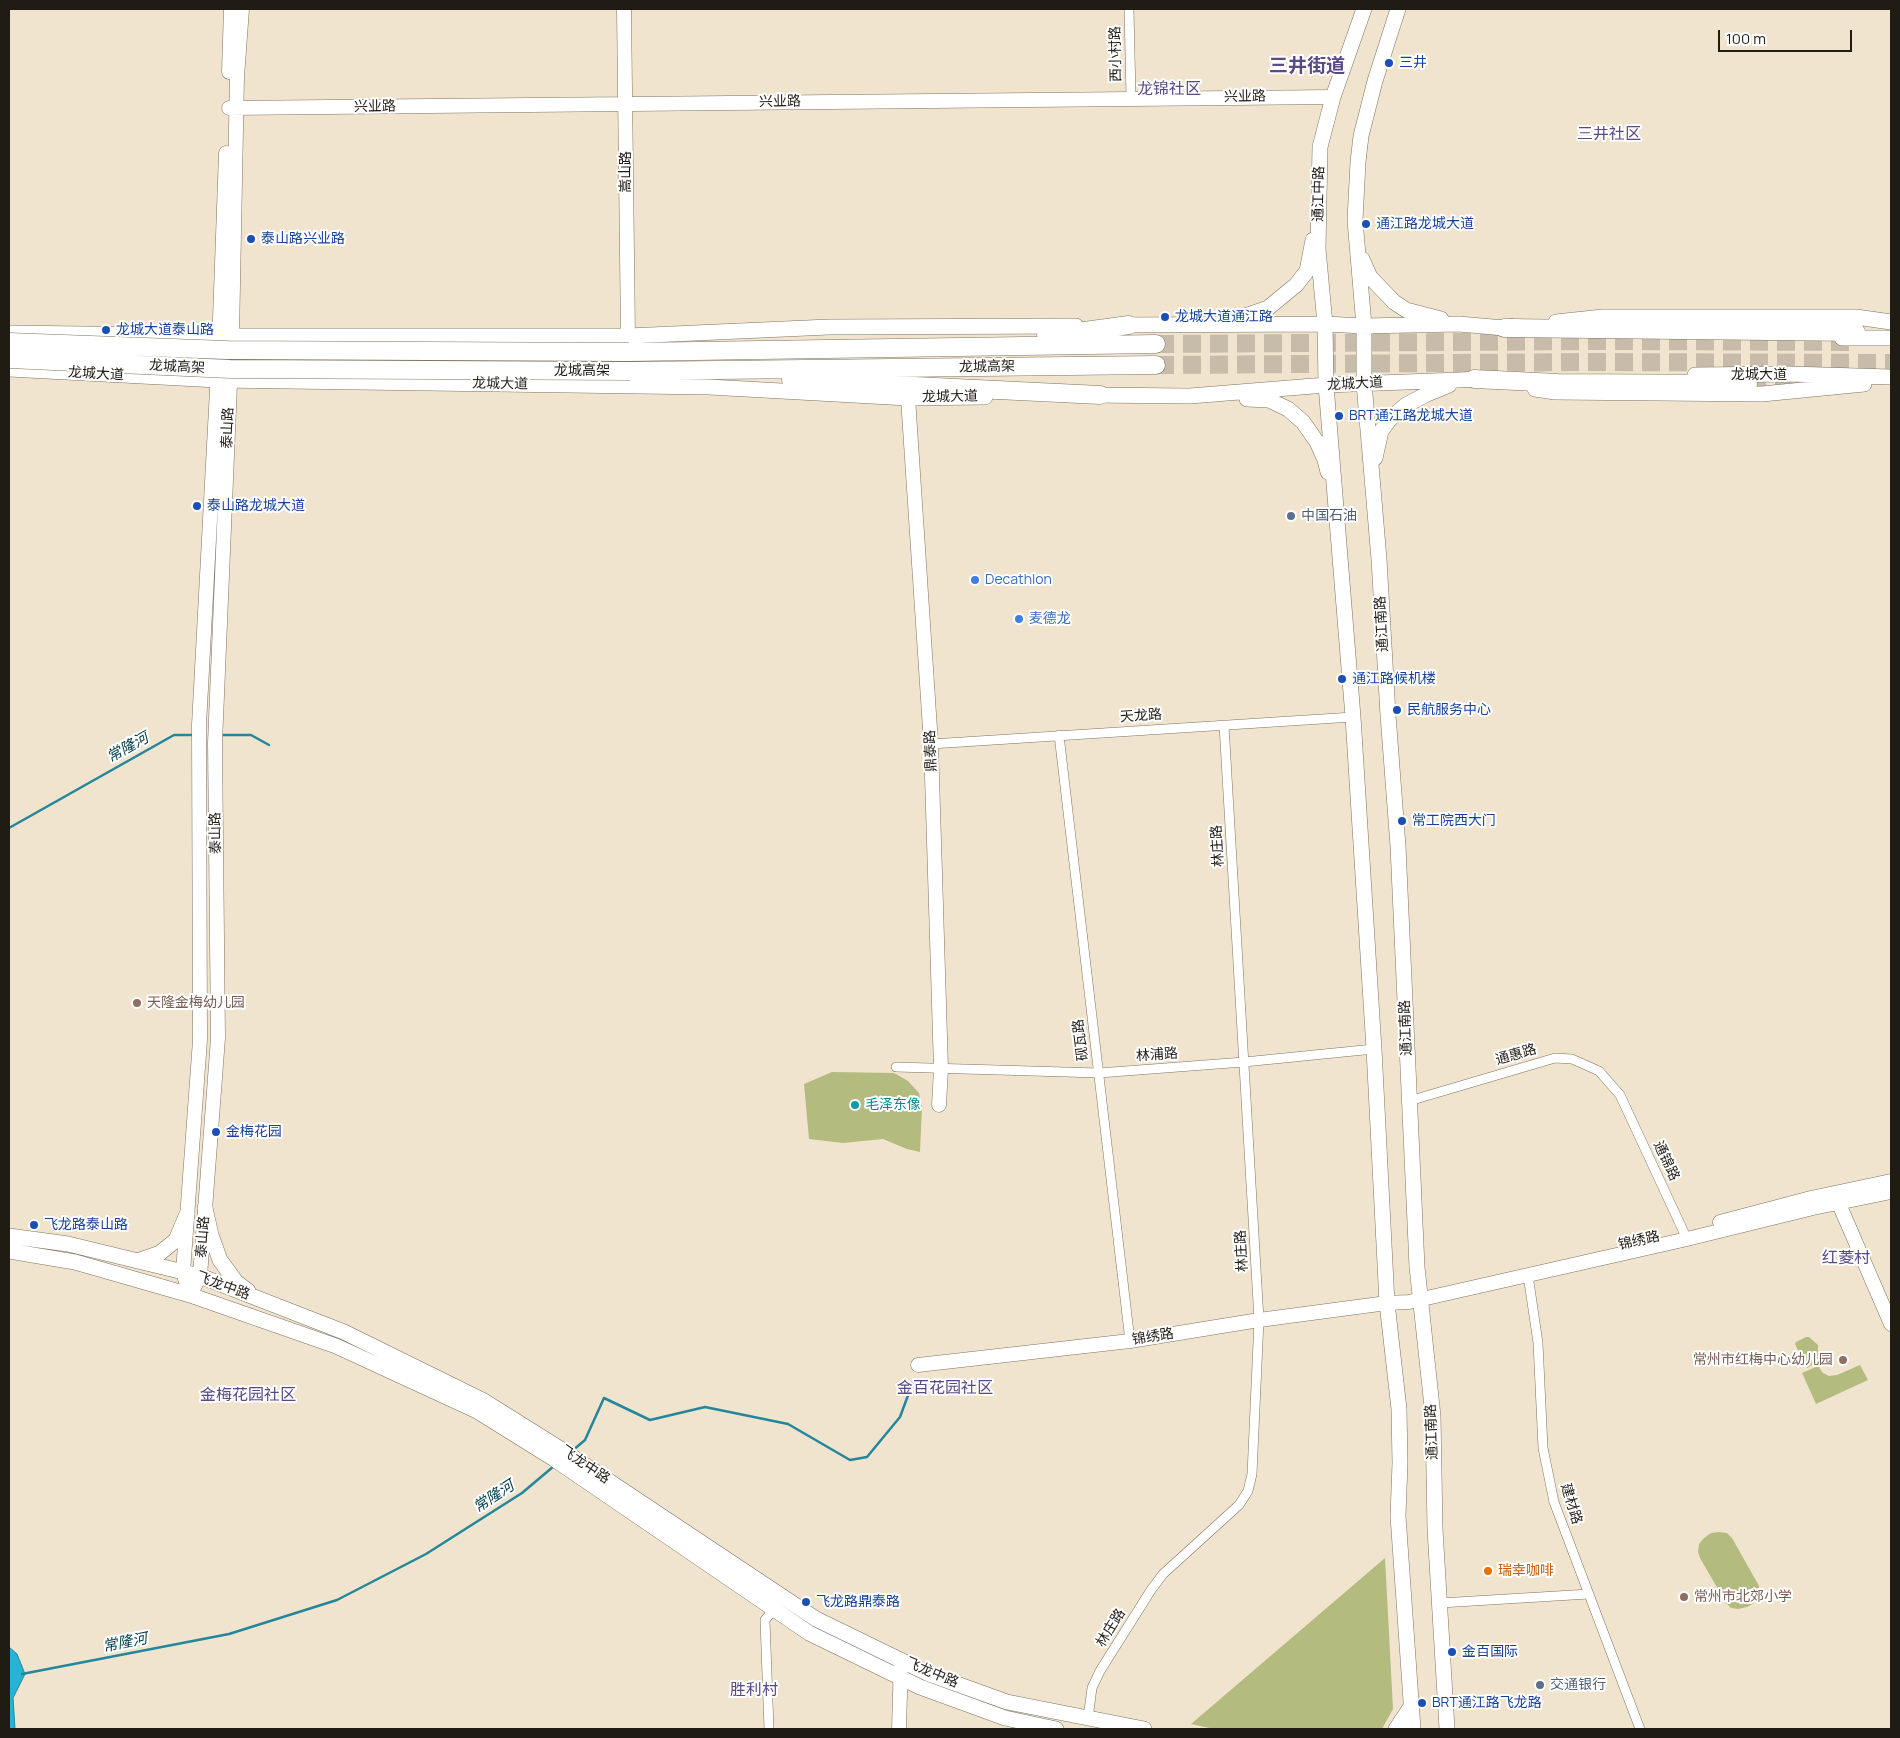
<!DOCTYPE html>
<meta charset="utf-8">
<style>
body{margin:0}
#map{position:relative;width:1900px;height:1738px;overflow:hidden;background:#f0e4ce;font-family:Manrope,sans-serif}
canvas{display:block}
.frame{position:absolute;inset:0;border:10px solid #201c14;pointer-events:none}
.scale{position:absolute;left:1718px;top:30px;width:134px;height:22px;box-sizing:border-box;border:2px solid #201c14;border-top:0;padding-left:6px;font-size:15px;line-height:18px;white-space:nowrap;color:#201c14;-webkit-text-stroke:4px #fff;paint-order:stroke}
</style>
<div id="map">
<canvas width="1900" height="1738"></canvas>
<div class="frame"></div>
<div class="scale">100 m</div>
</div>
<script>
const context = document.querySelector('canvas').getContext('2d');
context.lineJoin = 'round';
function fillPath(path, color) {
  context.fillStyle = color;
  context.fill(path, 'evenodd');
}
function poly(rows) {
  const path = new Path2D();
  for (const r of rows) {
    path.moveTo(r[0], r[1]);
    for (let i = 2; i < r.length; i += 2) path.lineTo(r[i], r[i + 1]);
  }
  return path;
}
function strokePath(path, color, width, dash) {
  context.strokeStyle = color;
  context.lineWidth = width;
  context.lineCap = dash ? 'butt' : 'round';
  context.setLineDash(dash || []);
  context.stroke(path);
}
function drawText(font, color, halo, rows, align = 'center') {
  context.font = font + ' Manrope,"Noto Sans SC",sans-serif';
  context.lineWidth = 4;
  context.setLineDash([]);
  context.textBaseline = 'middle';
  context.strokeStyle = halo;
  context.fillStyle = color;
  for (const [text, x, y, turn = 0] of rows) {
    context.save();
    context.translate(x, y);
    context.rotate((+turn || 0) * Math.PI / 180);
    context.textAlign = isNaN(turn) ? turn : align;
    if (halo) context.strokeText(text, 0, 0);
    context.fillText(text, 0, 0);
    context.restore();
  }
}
const green = poly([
 [832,1072,894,1073,908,1081,919,1093,922,1107,920,1152,907,1149,883,1139,843,1143,809,1139,804,1084],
 [1806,1337,1809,1337,1818,1345,1818,1361,1807,1368,1795,1344,1796,1342],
 [1860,1365,1868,1380,1816,1404,1802,1373,1818,1366,1823,1373,1829,1376,1837,1375],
 [1719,1532,1727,1533,1732,1538,1758,1584,1760,1590,1758,1597,1754,1603,1747,1607,1738,1609,1731,1608,1726,1603,1700,1558,1698,1552,1699,1544,1704,1538,1711,1533],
 [1385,1558,1393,1709,1382,1729,1214,1729,1191,1724]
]);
const water = poly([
 [9,1647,17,1654,25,1674,13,1698,15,1729,9,1729,9,1647]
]);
const stream = poly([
 [221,735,251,735,269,745],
 [9,828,174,735,195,735],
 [572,1451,585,1440,604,1398,650,1420,705,1407,788,1424,850,1460,867,1457,900,1417,913,1382],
 [22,1674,229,1634,337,1600,426,1554,522,1493,554,1466]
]);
const highwayTunnel = poly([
 [1156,344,1601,341,1858,342],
 [1156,365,1593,362,1891,363],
 [1748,384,1815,380]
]);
const street = poly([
 [1129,9,1131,99],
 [1059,735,1130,1341],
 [931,744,1353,717],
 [896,1067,1099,1073,1244,1062,1374,1049],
 [1409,1101,1555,1058,1572,1059,1599,1071,1620,1095,1687,1239],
 [1528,1275,1538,1343,1543,1448,1554,1502,1640,1729],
 [1440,1603,1589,1594],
 [1088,1718,1092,1688,1100,1671,1151,1590,1163,1574,1239,1505,1248,1491,1252,1474,1259,1320,1224,725],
 [769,1729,765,1620,774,1609]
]);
const secondary = poly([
 [624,9,628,336],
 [229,72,231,9],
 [229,108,1333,97],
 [219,347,226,153],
 [908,398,931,744,941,1069,939,1105],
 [1836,1197,1891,1324],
 [1720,1222,1811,1198,1891,1181],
 [190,1295,200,1276,218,1038,215,743,232,336,237,77,242,9],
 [190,1295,183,1272,200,1040,199,725,218,371],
 [918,1365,1130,1341,1259,1320,1387,1303,1409,1302,1687,1239,1813,1208,1891,1192],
 [899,1729,901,1660]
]);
const primary = poly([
 [1364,9,1333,97,1320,147,1318,249,1325,324,1326,385,1353,717,1374,1049,1387,1303,1399,1409,1400,1463,1398,1516,1413,1729],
 [1398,9,1375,81,1361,136,1358,162,1355,220,1364,326,1364,383,1379,559,1388,715,1398,846,1417,1267,1433,1416,1435,1529,1447,1729],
 [1362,259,1370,277,1394,302,1406,310,1441,319],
 [1236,319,1268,308,1296,285,1307,271,1313,240],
 [1556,322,1603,317,1856,317,1891,322],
 [1119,325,1325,324,1364,326,1459,324,1504,328,1516,326],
 [9,333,232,336,628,336,829,327,1076,326],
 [1842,338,1891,338],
 [9,369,218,380,709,387,908,398,985,397],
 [1695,375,1789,374,1891,377],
 [1535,389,1555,392,1762,394,1864,384],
 [1088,395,1190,396,1326,385,1485,379],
 [1247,399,1269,400,1288,409,1303,422,1317,442,1325,460,1328,472],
 [1375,458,1381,431,1390,419,1406,405,1427,394,1449,385],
 [205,1208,211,1235,220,1260,236,1282,248,1291],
 [9,1236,68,1244,200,1276,344,1332,484,1401,559,1448,816,1619,929,1674,1007,1702,1144,1729],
 [9,1251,75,1262,190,1295,336,1346,477,1411,554,1459,809,1633,920,1687,1005,1718,1056,1729],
 [137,1261,160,1253,176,1240,187,1214],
 [1396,1729,1412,1705]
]);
const highway = poly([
 [1504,328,1856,332],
 [1046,335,1062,334,1129,325],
 [629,352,1156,344],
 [630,371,1156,365],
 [1474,379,1558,383,1748,384],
 [791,380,1100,395]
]);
const highwayBridge = poly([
 [9,342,227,350,629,352],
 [9,359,230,369,630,371]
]);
const markers = [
 [1389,63,5,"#1a4fb4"],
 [1366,224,5,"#1a4fb4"],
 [251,239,5,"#1a4fb4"],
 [1165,317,5,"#1a4fb4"],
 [106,330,5,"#1a4fb4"],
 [1339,416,5,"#1a4fb4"],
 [197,506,5,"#1a4fb4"],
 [1291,516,5,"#5c6f8a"],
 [975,580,5,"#3f7fe0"],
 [1019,619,5,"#3f7fe0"],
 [1342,679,5,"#1a4fb4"],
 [1397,710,5,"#1a4fb4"],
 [1402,821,5,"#1a4fb4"],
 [137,1003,5,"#8d6e63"],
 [855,1105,5,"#0f9aa8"],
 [216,1132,5,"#1a4fb4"],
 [34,1225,5,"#1a4fb4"],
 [1843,1360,5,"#8d6e63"],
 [1488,1571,5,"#e8710a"],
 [1684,1597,5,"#8d6e63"],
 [806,1602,5,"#1a4fb4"],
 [1452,1652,5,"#1a4fb4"],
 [1540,1685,5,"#5c6f8a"],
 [1422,1703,5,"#1a4fb4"]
];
const streetNames = [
 ["西小村路",1116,54,-91],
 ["兴业路",1245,97,-1],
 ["兴业路",780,102,-1],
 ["兴业路",375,107,-1],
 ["嵩山路",626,172,-90],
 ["通江中路",1319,194,-89],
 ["龙城高架",177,367,3],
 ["龙城高架",987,367,-1],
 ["龙城高架",582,371],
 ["龙城大道",96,374,3],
 ["龙城大道",1759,375],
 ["龙城大道",500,384,1],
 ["龙城大道",1355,384,-3],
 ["龙城大道",950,397,-1],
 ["泰山路",228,428,-88],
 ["通江南路",1382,624,-93],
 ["天龙路",1141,716,-4],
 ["鼎泰路",931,751,-92],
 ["泰山路",216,833,-91],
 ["林庄路",1218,846,-93],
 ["通江南路",1406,1028,-92],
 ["砚瓦路",1081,1040,-97],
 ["林浦路",1157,1055,-4],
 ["通惠路",1516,1055,-16],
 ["通锦路",1666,1161,65],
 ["泰山路",203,1237,-86],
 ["锦绣路",1639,1241,-13],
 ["林庄路",1242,1251,-93],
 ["飞龙中路",223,1286,20],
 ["锦绣路",1153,1337,-9],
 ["通江南路",1432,1432,-92],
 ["飞龙中路",585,1465,34],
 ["建材路",1571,1504,73],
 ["林庄路",1111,1628,-58],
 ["飞龙中路",932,1673,23]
];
const transitNames = [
 ["三井",1399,63],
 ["通江路龙城大道",1376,224],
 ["泰山路兴业路",261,239],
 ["龙城大道通江路",1175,317],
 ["龙城大道泰山路",116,330],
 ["BRT通江路龙城大道",1349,416],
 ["泰山路龙城大道",207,506],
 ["通江路候机楼",1352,679],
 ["民航服务中心",1407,710],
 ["常工院西大门",1412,821],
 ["金梅花园",226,1132],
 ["飞龙路泰山路",44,1225],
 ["飞龙路鼎泰路",816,1602],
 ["金百国际",1462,1652],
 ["BRT通江路飞龙路",1432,1703]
];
const serviceNames = [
 ["中国石油",1301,516],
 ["交通银行",1550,1685]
];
const shopNames = [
 ["Decathlon",985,580],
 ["麦德龙",1029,619]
];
const educationNames = [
 ["天隆金梅幼儿园",147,1003],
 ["常州市红梅中心幼儿园",1833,1360,"right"],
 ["常州市北郊小学",1694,1597]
];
const cultureNames = [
 ["毛泽东像",865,1105]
];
const foodNames = [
 ["瑞幸咖啡",1498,1571]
];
const waterNames = [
 ["常隆河",128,748,-29],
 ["常隆河",494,1497,-33],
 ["常隆河",125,1643,-11]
];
const quarterNames = [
 ["龙锦社区",1169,90],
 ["三井社区",1609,135],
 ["红菱村",1846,1259],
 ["金百花园社区",945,1389],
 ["金梅花园社区",248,1396],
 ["胜利村",754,1691]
];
const districtNames = [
 ["三井街道",1307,67]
];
fillPath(green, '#b4bb7f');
fillPath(water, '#26b4d3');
strokePath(water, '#24869a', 1);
strokePath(stream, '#24869a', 2.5);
strokePath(highwayTunnel, '#c6bca9', 18, [18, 9]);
strokePath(street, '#7e7360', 10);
strokePath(secondary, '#7e7360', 15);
strokePath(primary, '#7e7360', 16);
strokePath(highway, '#7e7360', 19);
strokePath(street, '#fff', 9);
strokePath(secondary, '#fff', 14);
strokePath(primary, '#fff', 15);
strokePath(highway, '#fff', 18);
strokePath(highwayBridge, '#7e7360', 19, []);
strokePath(highwayBridge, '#fff', 18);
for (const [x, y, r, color] of markers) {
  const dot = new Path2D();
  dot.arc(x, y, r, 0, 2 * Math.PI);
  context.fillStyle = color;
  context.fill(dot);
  strokePath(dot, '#fff', 2);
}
drawText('14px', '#201c14', '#fff', streetNames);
drawText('14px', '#164399', '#fff', transitNames, 'left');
drawText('14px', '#4e5e75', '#fff', serviceNames, 'left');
drawText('14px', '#366cbe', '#fff', shopNames, 'left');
drawText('14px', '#785e54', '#fff', educationNames, 'left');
drawText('14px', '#0d838f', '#fff', cultureNames, 'left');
drawText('14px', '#c56008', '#fff', foodNames, 'left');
drawText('italic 15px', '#003e4b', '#fff', waterNames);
drawText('16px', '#584987', '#fff', quarterNames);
drawText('bold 19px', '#584987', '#fff', districtNames);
</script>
